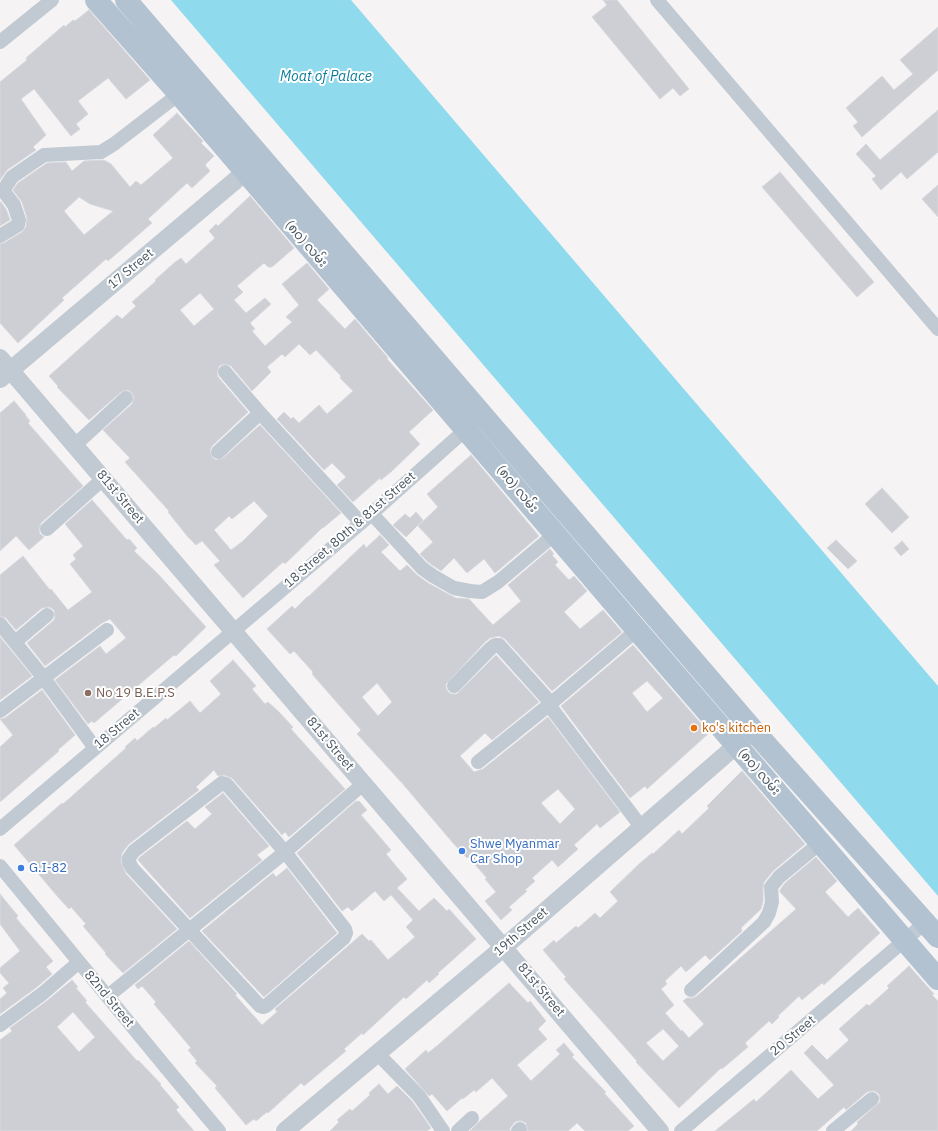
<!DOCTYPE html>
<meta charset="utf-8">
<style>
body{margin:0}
canvas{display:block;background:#f5f3f3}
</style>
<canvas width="938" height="1131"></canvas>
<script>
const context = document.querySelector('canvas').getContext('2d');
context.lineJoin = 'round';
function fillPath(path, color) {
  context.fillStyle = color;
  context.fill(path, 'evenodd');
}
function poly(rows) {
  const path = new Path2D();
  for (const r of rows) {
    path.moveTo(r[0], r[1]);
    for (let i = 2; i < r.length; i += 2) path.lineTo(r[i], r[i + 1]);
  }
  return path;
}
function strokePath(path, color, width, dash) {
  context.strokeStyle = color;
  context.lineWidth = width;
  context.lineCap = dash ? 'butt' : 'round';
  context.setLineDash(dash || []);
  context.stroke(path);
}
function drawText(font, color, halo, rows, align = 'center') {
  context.font = font + ' "IBM Plex Sans","Noto Sans Myanmar",sans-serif';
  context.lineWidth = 4;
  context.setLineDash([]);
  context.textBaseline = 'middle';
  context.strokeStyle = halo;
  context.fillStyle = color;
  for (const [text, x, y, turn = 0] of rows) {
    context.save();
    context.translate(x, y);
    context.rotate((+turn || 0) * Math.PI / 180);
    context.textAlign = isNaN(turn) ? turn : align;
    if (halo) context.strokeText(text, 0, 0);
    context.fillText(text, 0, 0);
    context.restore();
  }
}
const water = poly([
 [171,0,351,0,938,686,938,896]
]);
const building = poly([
 [603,0,617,0,689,89,680,96,673,88,660,99,592,17,607,5,603,0],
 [89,10,150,80,126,99,108,78,78,101,88,114,76,124,80,129,71,136,34,89,21,99,46,135,33,147,36,150,7,170,0,180,0,82,27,60,26,58,64,25,65,27,73,20,75,21,89,10],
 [938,27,938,70,862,137,853,126,858,122,846,108,882,76,894,90,913,74,900,60,938,27],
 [938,110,938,152,907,179,901,172,881,190,872,179,876,176,856,154,866,144,880,160,938,110],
 [177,113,203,141,201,143,214,156,205,165,210,171,192,188,187,183,148,219,152,223,108,261,106,259,62,298,64,300,18,343,0,323,0,244,4,243,22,232,26,227,27,218,22,202,13,190,18,183,47,163,66,162,72,171,84,161,104,160,111,164,130,187,136,181,141,185,173,158,153,135,177,113],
 [79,197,90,204,113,211,84,235,64,211,79,197],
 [780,172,874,282,857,297,762,187,780,172],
 [938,185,938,217,922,199,938,185],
 [250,196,294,248,272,267,268,267,264,263,237,286,243,292,234,300,246,313,265,298,271,304,250,323,255,329,252,331,265,346,292,322,286,317,299,305,282,284,307,263,329,289,317,300,345,329,355,319,388,358,387,359,433,410,409,432,420,444,392,471,381,480,380,478,353,502,337,485,346,477,332,463,324,470,277,419,284,412,291,419,293,417,299,423,319,405,327,414,353,391,340,378,341,376,316,350,310,355,299,344,285,357,282,354,267,367,271,372,252,391,231,366,224,364,219,366,217,373,218,377,248,412,212,446,210,450,212,457,216,460,223,458,260,425,341,513,323,528,323,527,285,564,283,562,243,598,214,565,220,561,202,541,196,545,188,537,168,512,169,511,125,462,130,458,103,430,132,404,134,397,132,393,128,390,121,392,89,420,57,387,58,386,49,376,117,315,122,319,136,306,132,302,156,281,155,280,174,263,181,258,186,264,215,238,209,231,216,224,218,226,250,196],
 [200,293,214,309,194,326,180,310,200,293],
 [254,501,268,516,243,541,231,550,214,530,229,516,232,519,254,501],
 [0,202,1,202,6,209,10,220,0,226,0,202],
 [14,401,26,415,25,415,30,421,28,423,83,486,41,523,39,530,40,534,44,537,29,550,16,536,0,551,0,413,14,401],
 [471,455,539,536,495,573,484,559,467,573,454,558,441,571,428,562,420,554,433,542,418,526,438,507,427,494,471,455],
 [882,488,909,517,892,533,865,504,882,488],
 [92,500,127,540,129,539,137,548,134,551,158,574,206,627,176,656,174,655,94,723,92,721,88,724,55,680,100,646,106,654,126,638,110,619,102,623,45,666,27,643,53,621,55,618,54,610,50,607,42,608,16,630,6,618,0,616,0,575,23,556,50,590,51,589,68,610,92,592,70,564,76,559,73,555,83,546,65,524,92,500],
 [416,512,423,520,406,537,393,525,405,514,410,518,416,512],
 [380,535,389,545,381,552,400,571,407,565,417,575,428,583,450,595,456,598,469,599,493,625,521,601,508,585,550,549,554,554,552,555,558,562,555,565,569,580,574,576,587,591,564,612,580,629,603,610,622,632,552,691,505,639,499,636,490,638,485,642,446,684,446,688,448,692,452,694,457,694,496,655,539,702,492,740,485,733,460,756,474,772,483,769,548,717,620,812,600,828,597,824,574,845,578,849,558,867,552,860,532,878,535,881,525,890,527,891,509,907,512,910,501,920,485,901,496,892,485,879,487,878,468,857,467,858,453,843,402,783,357,734,361,730,312,674,313,672,294,651,290,654,267,629,292,606,295,609,308,596,308,597,364,544,366,548,380,535],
 [377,683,392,702,378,716,362,697,377,683],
 [558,789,575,809,560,824,541,803,558,789],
 [836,540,857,561,848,569,827,548,836,540],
 [902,541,909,549,901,556,894,548,902,541],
 [0,637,32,676,0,700,0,637],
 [633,645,709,733,647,789,645,786,630,798,561,706,633,645],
 [647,681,663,698,647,712,632,693,647,681],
 [233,660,256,686,252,689,265,704,268,702,278,711,293,727,291,729,345,789,289,837,285,832,282,835,232,778,224,775,218,776,214,770,196,787,199,790,129,844,122,853,121,862,126,874,177,929,123,973,105,954,106,953,83,926,86,924,71,907,69,909,58,897,14,845,62,803,63,804,126,748,125,747,135,738,137,741,153,727,154,728,166,718,167,720,190,701,200,713,221,694,210,681,233,660],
 [42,690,75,735,58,750,59,751,0,802,0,747,13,735,0,719,5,718,42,690],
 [742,771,805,844,773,871,764,882,763,888,763,901,761,909,741,928,742,931,710,960,705,955,686,972,681,966,665,981,667,984,661,989,674,1005,665,1013,681,1031,682,1030,689,1038,704,1024,683,1001,687,998,693,998,697,996,796,909,780,892,780,890,785,883,816,857,837,881,825,892,848,917,858,908,880,933,824,985,822,983,802,1000,799,996,778,1016,779,1017,772,1024,769,1021,745,1043,748,1047,722,1069,721,1068,679,1108,636,1062,637,1061,614,1035,564,979,566,977,543,950,554,940,556,943,576,926,578,928,595,913,600,918,618,901,610,892,639,864,652,853,653,854,679,830,682,834,709,808,707,806,742,771],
 [663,1029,679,1046,663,1061,646,1043,663,1029],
 [223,793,269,846,257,855,262,860,190,918,138,860,140,857,187,821,195,829,212,814,205,807,223,793],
 [356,801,357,802,359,801,367,810,361,815,391,850,386,854,407,879,397,888,419,911,434,898,447,911,449,909,476,939,438,973,439,974,429,983,427,980,406,999,404,997,363,1035,362,1033,344,1049,346,1051,304,1086,301,1083,268,1113,267,1112,256,1121,254,1119,246,1125,215,1088,217,1086,195,1063,197,1061,188,1050,191,1048,154,1004,156,1002,142,986,138,989,135,985,189,941,237,994,235,995,262,1025,277,1012,275,1009,362,934,369,941,371,940,388,960,415,937,406,927,413,920,391,895,384,901,375,891,352,911,348,907,342,911,297,853,356,801],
 [287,868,337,933,264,997,202,931,273,873,276,877,287,868],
 [0,894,18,916,16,918,53,961,46,967,52,974,37,987,0,1014,0,999,7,993,3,988,9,983,0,973,0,968,20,951,0,924,0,894],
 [909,966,934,994,932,995,938,1001,938,1131,851,1131,858,1124,857,1122,880,1102,880,1098,879,1094,875,1091,871,1091,867,1092,846,1110,844,1107,817,1131,715,1131,754,1099,756,1102,791,1070,818,1099,834,1085,804,1053,812,1045,827,1060,849,1040,839,1029,867,1004,869,1006,889,988,887,986,909,966],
 [72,980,78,987,76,988,87,1001,85,1002,137,1061,138,1060,161,1084,160,1085,179,1107,176,1110,194,1131,0,1131,0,1040,12,1031,10,1028,48,1000,72,980],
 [73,1012,95,1037,79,1052,57,1027,73,1012],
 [509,983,528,1003,530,1001,546,1021,538,1029,547,1039,517,1065,531,1081,560,1054,556,1050,564,1043,574,1055,572,1057,606,1092,604,1093,634,1126,628,1131,585,1131,577,1123,568,1131,528,1131,526,1123,522,1121,517,1121,514,1123,510,1128,510,1131,470,1131,480,1121,508,1096,492,1078,476,1092,474,1090,463,1099,462,1098,447,1111,432,1094,429,1096,405,1069,426,1050,428,1053,438,1045,509,983],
 [379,1084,388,1094,397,1086,412,1101,431,1128,427,1131,330,1131,339,1122,337,1120,350,1109,352,1111,370,1095,369,1093,379,1084]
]);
const minor = poly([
 [657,0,938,329],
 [0,42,52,0],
 [0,236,18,225,19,220,14,205,5,193,4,189,12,177,44,155,101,152,114,144,179,94],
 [225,372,260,413,361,523],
 [75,445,126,398],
 [218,452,260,413],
 [371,513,422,568,433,576,454,588,470,591,482,592,498,582,555,534],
 [47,529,104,478],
 [0,624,43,677,95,748],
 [15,642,47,615],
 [454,686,490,649,495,645,499,645,551,703],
 [549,705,642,828],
 [0,711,107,630],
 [478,762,549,705,637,630],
 [222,783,226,784,229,787,285,852,345,929,346,933,344,938,266,1006,263,1007,260,1006,132,868,129,862,129,858,134,851,222,783],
 [0,829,361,523,472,424],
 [0,866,173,1076,219,1131],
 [691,990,764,922,769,913,772,902,771,887,779,877,820,843],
 [108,996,285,852,363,784],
 [0,1025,42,994,79,962],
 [377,1053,419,1096,443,1131],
 [458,1131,472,1118],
 [518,1131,520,1129],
 [681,1131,926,922],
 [833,1131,872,1099]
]);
const tertiary = poly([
 [0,358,660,1131],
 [0,379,256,163],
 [285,1131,504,947,747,736]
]);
const primary = poly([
 [96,0,179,94,637,630,938,979],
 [126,0,753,730,938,937]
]);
const markers = [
 [88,693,4,"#8d6e63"],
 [694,728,4,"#e8710a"],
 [462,851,4,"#3f7fe0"],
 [21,868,4,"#3f7fe0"]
];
const streetNames = [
 ["(၈၀) လမ်း",306,244,49],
 ["17 Street",131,269,-40],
 ["(၈၀) လမ်း",517,489,50],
 ["81st Street",120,497,50],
 ["18 Street, 80th & 81st Street",350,530,-41],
 ["18 Street",117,729,-40],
 ["81st Street",330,744,50],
 ["(၈၀) လမ်း",759,772,49],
 ["19th Street",521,932,-41],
 ["81st Street",541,990,50],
 ["82nd Street",109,999,50],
 ["20 Street",793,1036,-40]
];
const educationNames = [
 ["No 19 B.E.P.S",96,693]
];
const foodNames = [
 ["ko's kitchen",702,728]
];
const shopNames = [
 ["Shwe Myanmar",470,844],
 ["Car Shop",470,859],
 ["G.I-82",29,868]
];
const waterNames = [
 ["Moat of Palace",326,77]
];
fillPath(water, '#90daee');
fillPath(building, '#cdcfd5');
strokePath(building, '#d7d9de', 1);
strokePath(minor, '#c1cad2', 14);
strokePath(tertiary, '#c1cad2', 18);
strokePath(primary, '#b3c2d1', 22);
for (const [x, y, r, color] of markers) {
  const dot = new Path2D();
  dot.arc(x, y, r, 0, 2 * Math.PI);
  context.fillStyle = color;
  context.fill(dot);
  strokePath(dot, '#fff', 1.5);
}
drawText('13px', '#4a5661', '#fff', streetNames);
drawText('13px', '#785e54', '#fff', educationNames, 'left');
drawText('13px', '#c56008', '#fff', foodNames, 'left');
drawText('13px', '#366cbe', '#fff', shopNames, 'left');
drawText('italic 14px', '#0c7c9b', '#fff', waterNames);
</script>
